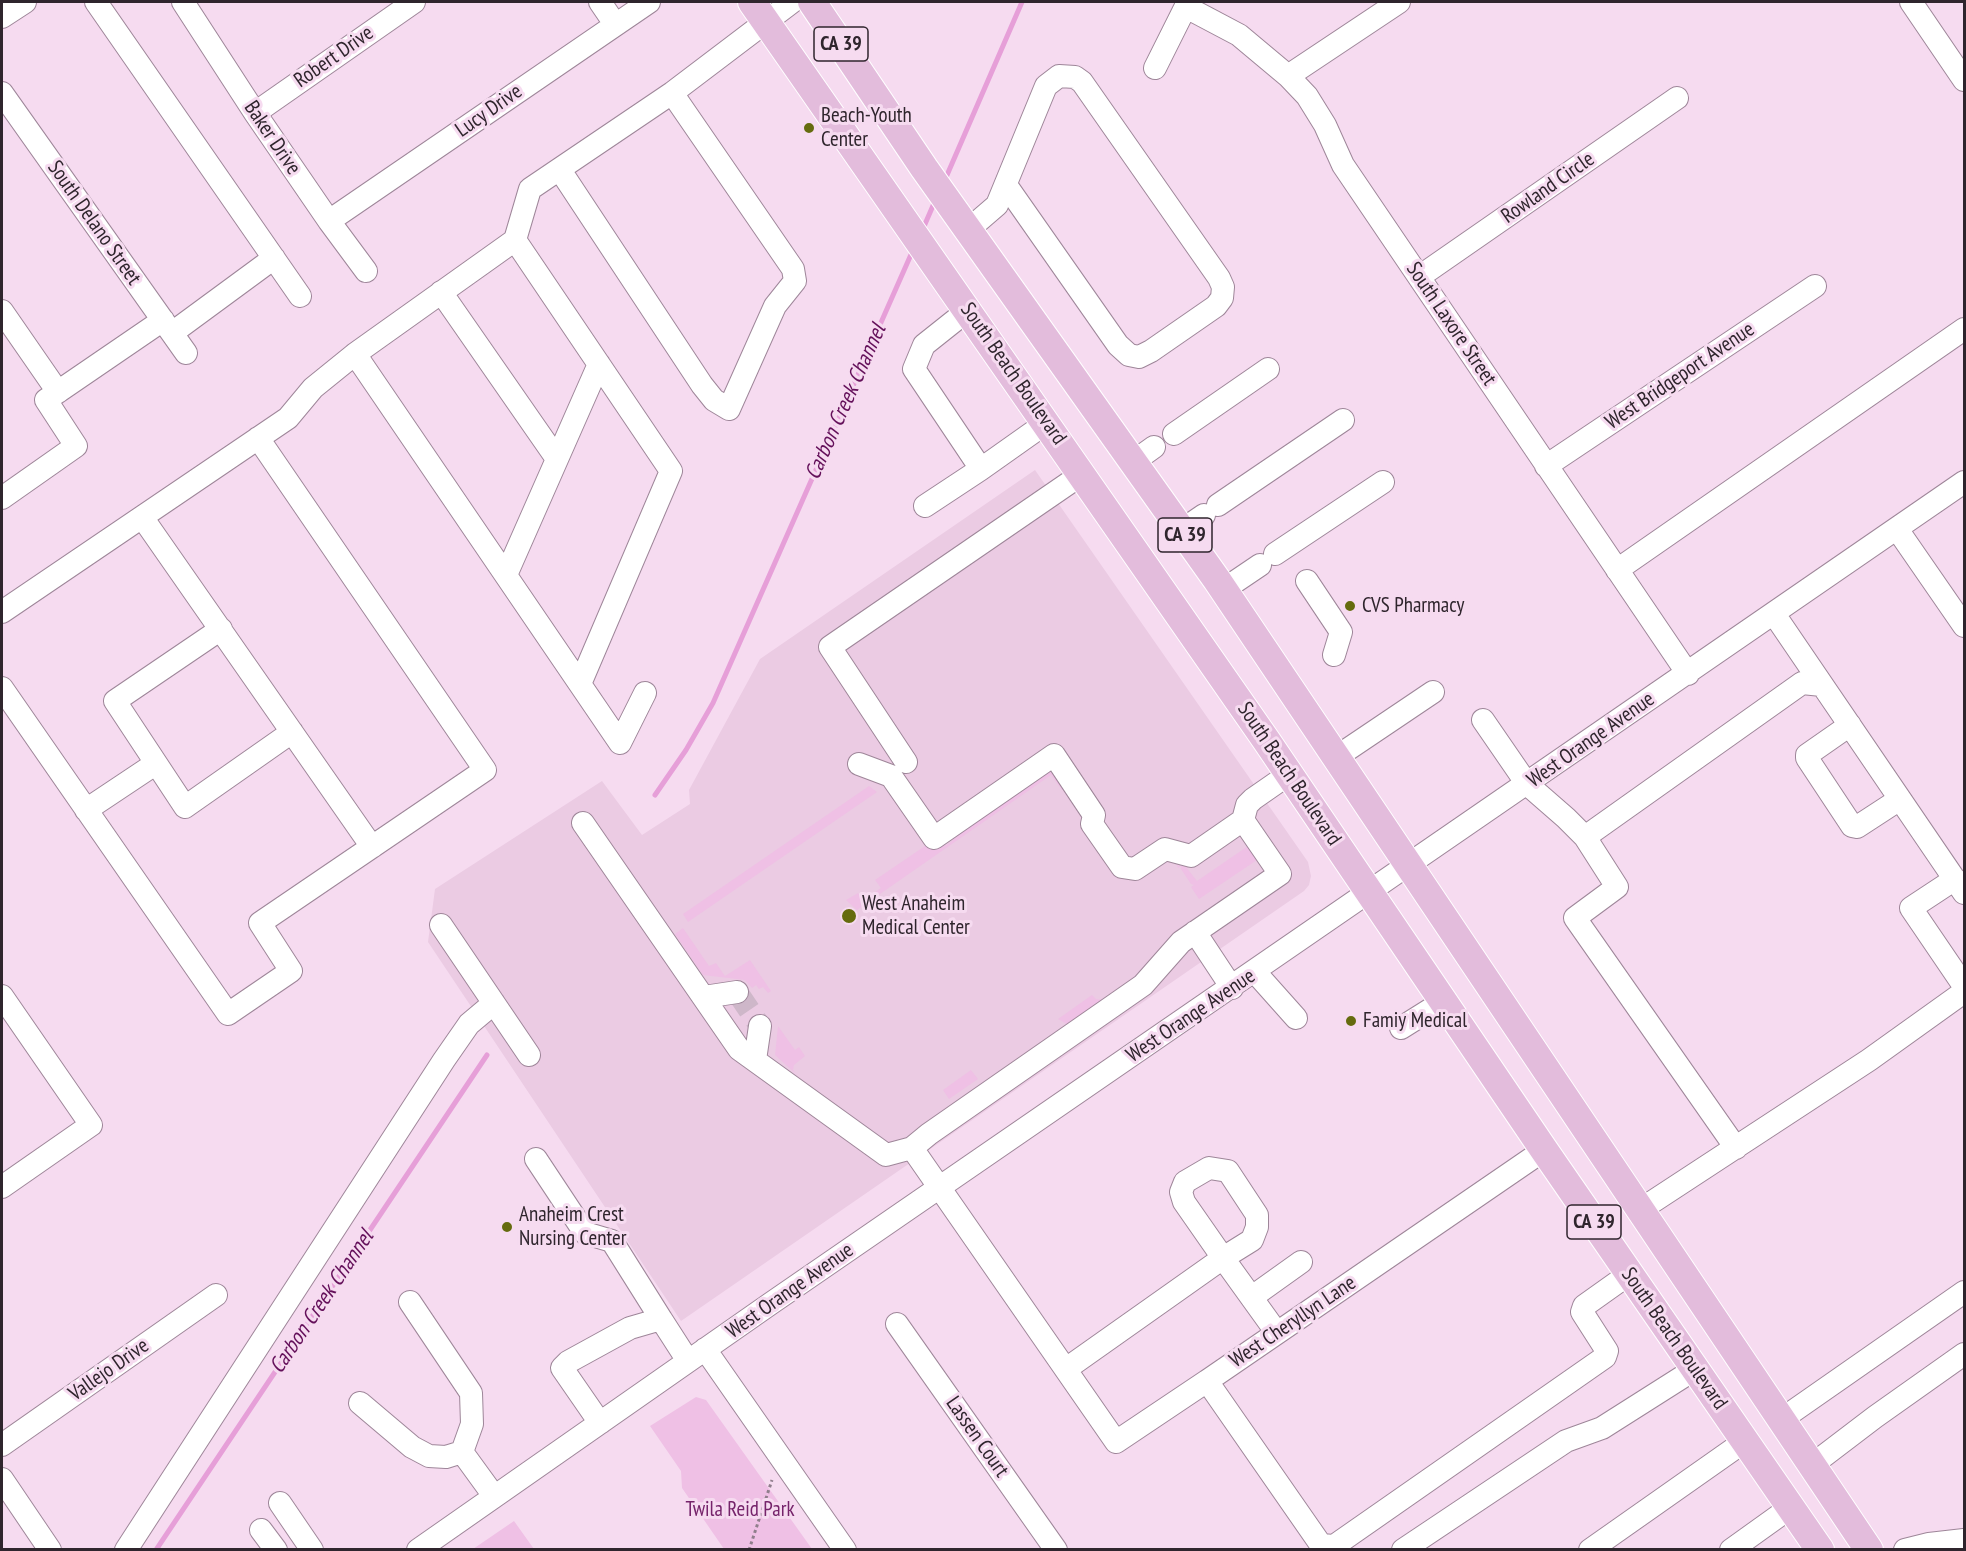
<!DOCTYPE html>
<style>
body{margin:0}
#map{position:relative;width:1966px;height:1551px;overflow:hidden;background:#f6dbf0;font-family:"PT Sans Narrow",sans-serif}
canvas{display:block}
.frame{position:absolute;inset:0;border:3px solid #2f252d;pointer-events:none}
</style>
<div id="map">
<canvas width="1966" height="1551"></canvas>
<div class="frame"></div>
</div>
<script>
const context = document.querySelector('canvas').getContext('2d');
context.lineJoin = 'round';
function fillPath(path, color) {
  context.fillStyle = color;
  context.fill(path, 'evenodd');
}
function poly(rows) {
  const path = new Path2D();
  for (const r of rows) {
    path.moveTo(r[0], r[1]);
    for (let i = 2; i < r.length; i += 2) path.lineTo(r[i], r[i + 1]);
  }
  return path;
}
function strokePath(path, color, width, dash) {
  context.strokeStyle = color;
  context.lineWidth = width;
  context.lineCap = dash ? 'butt' : 'round';
  context.setLineDash(dash || []);
  context.stroke(path);
}
function drawText(font, color, halo, rows, align = 'center') {
  context.font = font + ' "PT Sans Narrow",sans-serif';
  context.lineWidth = 6;
  context.setLineDash([]);
  context.textBaseline = 'middle';
  context.strokeStyle = halo;
  context.fillStyle = color;
  for (const [text, x, y, turn = 0] of rows) {
    context.save();
    context.translate(x, y);
    context.rotate((+turn || 0) * Math.PI / 180);
    context.textAlign = isNaN(turn) ? turn : align;
    if (halo) context.strokeText(text, 0, 0);
    context.fillText(text, 0, 0);
    context.restore();
  }
}
const built = poly([
 [1035,470,1308,862,1311,876,1309,885,1304,891,681,1321,428,942,435,889,602,781,642,835,690,804,689,790,760,659]
]);
const green = poly([
 [1050,771,1063,789,1062,790,1051,775,857,910,846,900,858,893,863,900,881,888,875,880,925,846,938,848,948,844,966,828],
 [869,786,877,792,688,922,683,914],
 [1248,846,1257,860,1199,899,1191,887,1194,885,1191,884,1181,869,1181,866,1178,868,1177,865,1186,867,1197,881],
 [683,928,709,966,716,963,725,976,750,960,771,991,768,993,763,987,759,989,756,985,752,988,745,980,703,975,675,934],
 [1092,995,1096,999,1104,1000,1070,1026,1058,1019],
 [778,1026,795,1050,799,1047,805,1056,794,1065,793,1070,796,1074,775,1055],
 [971,1070,978,1079,949,1099,943,1090],
 [696,1397,706,1400,812,1549,724,1549,682,1488,681,1471,650,1426],
 [514,1521,534,1549,473,1549]
]);
const stream = poly([
 [944,182,1022,2],
 [922,231,935,201],
 [655,795,686,750,713,703,913,250],
 [156,1550,487,1055]
]);
const minorTunnel = poly([
 [737,992,760,1026]
]);
const path = poly([
 [749,1550,772,1480]
]);
const minor = poly([
 [96,2,300,296],
 [183,2,255,113,329,221,366,271],
 [600,2,615,24],
 [1911,2,1964,80],
 [1186,7,1239,35,1288,76,1307,96,1325,125,1343,165,1688,674],
 [2,17,25,2],
 [1155,68,1188,2],
 [1288,76,1399,2],
 [2,93,186,353],
 [255,113,414,2],
 [560,170,702,385,714,400,729,409,775,306,795,281,793,269,672,93],
 [329,221,649,2],
 [968,230,997,205,1046,86,1059,76,1075,77,1082,82,1219,278,1223,287,1222,298,1216,306,1151,351,1139,357,1129,355,1118,345,1006,185],
 [515,240,671,471,580,684],
 [1419,277,1677,98],
 [441,292,557,459],
 [2,311,58,392],
 [172,333,274,258],
 [355,354,620,743,645,693],
 [1174,434,1268,369],
 [1133,462,1154,447],
 [1546,466,1815,286],
 [981,469,1046,423],
 [2,498,76,446,46,400,163,320],
 [1218,505,1343,420],
 [925,506,981,469,914,369,924,345,968,310],
 [142,517,372,847],
 [1897,529,1964,626],
 [1182,530,1204,515],
 [1275,554,1383,482],
 [1617,570,1964,329],
 [506,575,599,364],
 [1307,581,1341,632,1334,655],
 [1223,590,1260,565],
 [2,612,288,418,313,388,355,354,515,240,530,189,672,93,792,2],
 [1774,614,1964,893],
 [221,629,115,701,185,807,292,732],
 [2,688,228,1014,291,971,260,923,485,770,258,438],
 [1483,720,1527,784,1566,818,1585,837,1802,683,1822,685],
 [1850,725,1807,755,1807,758,1852,826,1857,827,1900,799],
 [1335,758,1433,692],
 [906,762,830,647,1082,474],
 [859,764,891,776,934,838,1054,755,1094,815,1092,824,1122,867,1135,869,1165,849,1191,856,1243,820],
 [86,810,155,764],
 [583,823,739,1049,886,1155,912,1148,929,1134,1143,985,1181,942,1280,874,1243,820,1247,805,1253,799,1289,774],
 [1585,837,1617,887,1575,918,1736,1148],
 [1955,879,1911,908,1964,986],
 [441,925,529,1055],
 [1195,932,1232,988],
 [1255,972,1296,1018],
 [2,996,91,1125,2,1187],
 [704,997,737,992],
 [1401,1028,1444,1001],
 [755,1060,760,1026],
 [912,1148,1116,1442,1207,1381],
 [1544,1150,1207,1381,1321,1545,1334,1546,1605,1357,1607,1351,1582,1312,1584,1306,1629,1274],
 [536,1159,585,1233,612,1241,661,1319],
 [1640,1210,1869,1060,1964,992],
 [1252,1297,1301,1262],
 [897,1324,1056,1550],
 [705,1349,845,1550],
 [1066,1369,1223,1258,1184,1202,1181,1192,1185,1182,1209,1168,1228,1171,1257,1215,1257,1227,1252,1240,1223,1258,1277,1333],
 [360,1403,412,1447,429,1456,446,1457,462,1452,472,1424,471,1393,410,1302],
 [1782,1419,1964,1292],
 [600,1423,562,1368,568,1362,630,1328,661,1319,688,1361],
 [2,1445,216,1295],
 [462,1452,494,1496],
 [1812,1465,1875,1417,1964,1354],
 [2,1479,50,1550],
 [280,1503,312,1550],
 [261,1530,276,1550],
 [126,1550,444,1060,469,1024,494,1003],
 [418,1550,770,1304,1964,482],
 [1403,1550,1566,1441,1602,1428,1695,1369],
 [1590,1550,1745,1441],
 [1731,1550,1791,1507],
 [1905,1550,1929,1544,1964,1540]
]);
const major = poly([
 [752,2,1266,740,1544,1150,1820,1550],
 [812,2,924,168,1217,580,1869,1550]
]);
const markers = [
 [809,128,6,"#656b0e"],
 [1350,606,6,"#656b0e"],
 [849,916,8,"#656b0e"],
 [1351,1021,6,"#656b0e"],
 [507,1227,6,"#656b0e"]
];
const shields = [
 [841,44,54],
 [1185,535,54],
 [1594,1222,54]
];
const shieldNames = [
 ["CA 39",841,44],
 ["CA 39",1185,535],
 ["CA 39",1594,1222]
];
const streetNames = [
 ["Robert Drive",334,57,-35],
 ["Lucy Drive",489,111,-35],
 ["Baker Drive",272,138,56],
 ["Rowland Circle",1548,188,-35],
 ["South Delano Street",94,223,55],
 ["South Laxore Street",1451,324,56],
 ["South Beach Boulevard",1013,374,55],
 ["West Bridgeport Avenue",1680,376,-34],
 ["West Orange Avenue",1591,740,-35],
 ["South Beach Boulevard",1289,774,56],
 ["West Orange Avenue",1191,1016,-34],
 ["West Orange Avenue",790,1291,-35],
 ["West Cheryllyn Lane",1293,1322,-34],
 ["South Beach Boulevard",1674,1339,55],
 ["Vallejo Drive",109,1370,-35],
 ["Lassen Court",977,1437,55]
];
const poiNames = [
 ["Beach-Youth",821,116],
 ["Center",821,140],
 ["CVS Pharmacy",1362,606],
 ["West Anaheim",862,904],
 ["Medical Center",862,928],
 ["Famiy Medical",1363,1021],
 ["Anaheim Crest",519,1215],
 ["Nursing Center",519,1239]
];
const parkNames = [
 ["Twila Reid Park",740,1510]
];
const waterNames = [
 ["Carbon Creek Channel",846,402,-66],
 ["Carbon Creek Channel",322,1302,-56]
];
fillPath(built, '#ebcbe3');
fillPath(green, '#efc0e5');
strokePath(stream, '#e69fd8', 5);
strokePath(minorTunnel, '#ceb7c9', 22, [22, 11]);
strokePath(minor, '#9e8699', 24);
strokePath(major, '#fff', 30);
strokePath(path, '#907e8c', 3, [3, 3]);
strokePath(minor, '#fff', 22);
strokePath(major, '#e3bcdc', 28);
for (const [x, y, r, color] of markers) {
  const dot = new Path2D();
  dot.arc(x, y, r, 0, 2 * Math.PI);
  context.fillStyle = color;
  context.fill(dot);
  strokePath(dot, '#f6dbf0', 2);
}
for (const [x, y, w] of shields) {
  const box = new Path2D();
  box.roundRect(x - w / 2, y - 17, w, 34, 4.5);
  context.fillStyle = '#f6dbf0';
  context.fill(box);
  strokePath(box, '#2f252d', 1.5);
}
drawText('bold 20px', '#2f252d', null, shieldNames);
drawText('21px', '#2f252d', '#f6dbf0', streetNames);
drawText('21px', '#2f252d', '#f6dbf0', poiNames, 'left');
drawText('21px', '#76246b', '#f6dbf0', parkNames);
drawText('italic 22px', '#64105a', '#f6dbf0', waterNames);
</script>
